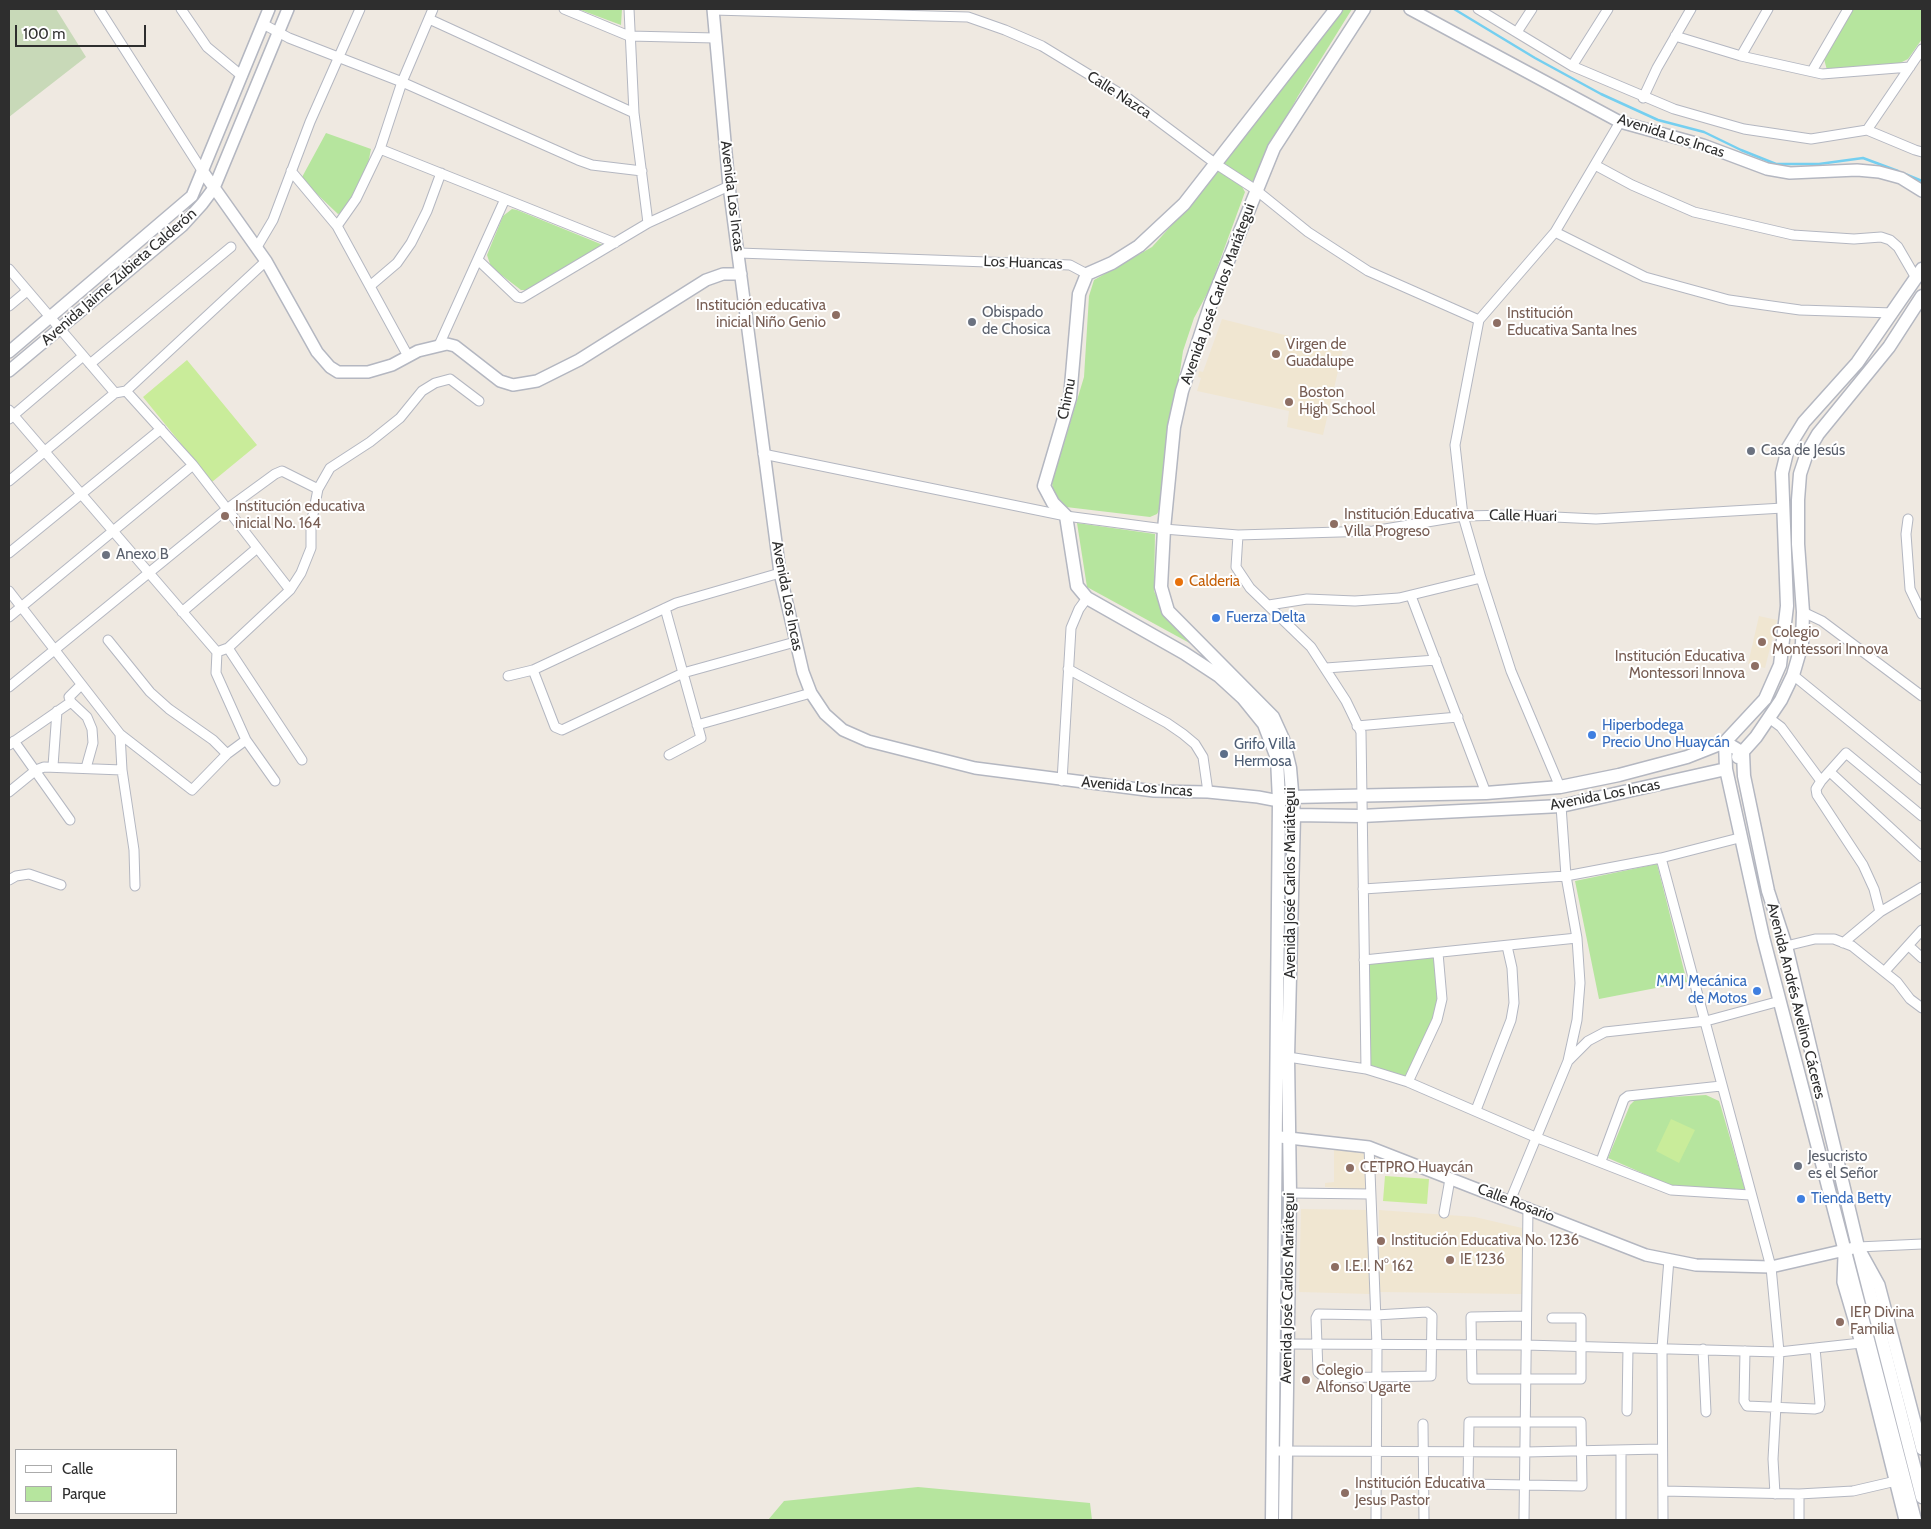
<!DOCTYPE html>
<meta charset="utf-8">
<style>
body{margin:0}
#map{position:relative;width:1931px;height:1529px;overflow:hidden;background:#efe9e1;font-family:Cabin,sans-serif}
canvas{display:block}
.frame{position:absolute;inset:0;border:10px solid #2e2e2e;pointer-events:none}
.legend{position:absolute;left:15px;top:1449px;width:162px;height:65px;box-sizing:border-box;background:#fff;border:1px solid #ababab;margin:0;padding:6px 9px;list-style:none;font-size:15px;color:#2e2e2e}
.legend li{display:flex;align-items:center;gap:10px;height:25px}
.legend b{width:25px;border:1px solid #ababab}
.scale{position:absolute;left:15px;top:25px;width:131px;height:22px;box-sizing:border-box;border:2px solid #2e2e2e;border-top:0;padding-left:6px;font-size:15px;line-height:18px;white-space:nowrap;color:#2e2e2e;-webkit-text-stroke:4px #fff;paint-order:stroke}
</style>
<div id="map">
<canvas width="1931" height="1529"></canvas>
<div class="frame"></div>
<ul class="legend">
<li><b style="height:6px;background:#fff"></b>Calle</li>
<li><b style="height:14px;background:#b6e59e"></b>Parque</li>
</ul>
<div class="scale">100 m</div>
</div>
<script>
const context = document.querySelector('canvas').getContext('2d');
context.lineJoin = 'round';
function fillPath(path, color) {
  context.fillStyle = color;
  context.fill(path, 'evenodd');
}
function poly(rows) {
  const path = new Path2D();
  for (const r of rows) {
    path.moveTo(r[0], r[1]);
    for (let i = 2; i < r.length; i += 2) path.lineTo(r[i], r[i + 1]);
  }
  return path;
}
function strokePath(path, color, width, dash) {
  context.strokeStyle = color;
  context.lineWidth = width;
  context.lineCap = dash ? 'butt' : 'round';
  context.setLineDash(dash || []);
  context.stroke(path);
}
function drawText(font, color, halo, rows, align = 'center') {
  context.font = font + ' Cabin,sans-serif';
  context.lineWidth = 4;
  context.setLineDash([]);
  context.textBaseline = 'middle';
  context.strokeStyle = halo;
  context.fillStyle = color;
  for (const [text, x, y, turn = 0] of rows) {
    context.save();
    context.translate(x, y);
    context.rotate((+turn || 0) * Math.PI / 180);
    context.textAlign = isNaN(turn) ? turn : align;
    if (halo) context.strokeText(text, 0, 0);
    context.fillText(text, 0, 0);
    context.restore();
  }
}
const education = poly([
 [1222,319,1343,350,1323,435,1287,427,1289,411,1197,391,1201,378,1198,377,1199,371,1203,372],
 [1759,616,1777,620,1765,668,1748,664],
 [1334,1148,1366,1154,1366,1190,1325,1187,1325,1183,1334,1182],
 [1301,1209,1369,1210,1371,1294,1299,1292],
 [1379,1210,1475,1217,1522,1228,1522,1294,1379,1292]
]);
const green = poly([
 [578,9,622,9,621,25],
 [1340,9,1352,9,1298,96,1251,184,1217,158],
 [1853,9,1922,9,1922,39,1908,59,1898,64,1827,70,1824,59],
 [326,133,371,149,368,164,358,189,341,213,338,214,301,179],
 [1214,171,1223,172,1241,185,1245,192,1209,290,1194,318,1183,351,1160,509,1157,514,1150,517,1066,507,1061,505,1053,490,1052,483,1084,377,1089,296,1094,280,1152,247,1179,217],
 [512,209,517,210,603,245,528,290,521,290,491,267,487,255,503,216],
 [1077,523,1155,534,1154,591,1159,602,1195,646,1087,587],
 [1657,864,1687,982,1599,999,1575,881],
 [1433,956,1438,986,1438,1003,1432,1024,1406,1079,1368,1066,1367,962],
 [1706,1095,1719,1101,1721,1107,1746,1193,1672,1186,1608,1158,1630,1105,1636,1099],
 [918,1487,1090,1503,1092,1520,768,1520,784,1501]
]);
const cemetery = poly([
 [9,9,56,9,86,57,9,117]
]);
const pitch = poly([
 [187,360,257,445,212,482,143,397],
 [1671,1119,1695,1130,1679,1163,1656,1151],
 [1385,1176,1429,1179,1427,1204,1383,1201]
]);
const stream = poly([
 [1454,9,1535,58,1601,94,1658,120,1704,132,1741,150,1776,164,1819,164,1863,158,1898,171],
 [1905,174,1922,181]
]);
const minor = poly([
 [99,9,203,172],
 [181,9,207,47,242,76],
 [564,9,629,36,715,38],
 [629,9,634,113,648,223],
 [1478,9,1572,66,1674,109,1744,129,1811,139,1867,130,1915,150,1922,152],
 [713,10,968,17,1005,30,1042,46,1129,99,1216,164,1256,190,1308,232,1368,271,1479,320],
 [429,19,634,113],
 [263,24,289,38,402,82,578,160,592,165,642,171],
 [1517,32,1532,9],
 [1675,36,1741,56,1822,74,1910,67],
 [1741,56,1768,9],
 [1572,66,1608,9],
 [1812,71,1848,9],
 [1643,98,1657,68,1691,9],
 [1867,130,1922,49],
 [380,149,615,243],
 [1595,165,1632,185,1694,212,1793,235,1854,239,1881,237,1890,240,1898,247,1916,278],
 [291,171,337,226,408,356],
 [337,226,356,199,380,149,402,82,433,9],
 [1555,232,1645,277,1729,300,1800,310,1893,313],
 [257,247,273,220,310,122,360,9],
 [739,253,1070,265,1087,274],
 [478,260,517,297,522,298,648,223,729,186],
 [9,269,115,393],
 [370,286,397,263,411,243,427,211,441,173],
 [9,306,27,291],
 [439,345,505,199],
 [90,364,231,247],
 [126,391,266,261],
 [9,410,217,652,216,673,246,740,275,781],
 [9,419,83,356],
 [763,454,1066,516,1164,529,1238,535,1373,531,1463,516,1513,515,1596,519,1783,508],
 [9,481,115,393,126,391,193,465,290,590],
 [1908,519,1906,534,1910,589,1922,614],
 [1238,535,1236,567,1250,588,1311,647,1346,701,1361,732,1366,1069],
 [9,553,161,429],
 [9,591,120,734,122,770,134,850,135,886],
 [1411,596,1486,793],
 [1269,605,1307,599,1355,601,1399,598,1481,578],
 [665,608,701,738,669,755],
 [182,612,256,549],
 [1803,612,1822,621,1922,696],
 [9,617,193,465],
 [108,640,150,692,169,709,213,740,227,754],
 [228,648,302,760],
 [217,652,228,648,290,590,301,573,311,548,311,525,318,489,330,468,370,442,400,418,422,391,435,383,450,379,479,401],
 [1326,668,1436,660],
 [1068,669,1167,723,1183,734,1195,744,1203,757,1208,792],
 [533,670,555,727,562,730,683,673,795,642],
 [1793,675,1922,780],
 [508,676,533,670,676,603,780,573],
 [81,685,69,697,71,702,87,717,92,729,93,743,86,768],
 [9,687,227,509,275,474,282,471,318,489],
 [1769,718,1781,727,1821,781],
 [697,725,811,693],
 [1357,726,1458,717],
 [120,734,192,790,227,754,246,740],
 [14,741,70,820],
 [9,745,71,702],
 [53,766,57,711],
 [1830,772,1922,857],
 [1062,781,1071,628,1079,609,1087,598],
 [1560,787,1511,671,1481,578,1463,516,1455,445,1479,320,1555,232,1620,122],
 [9,792,36,770,44,767,122,770],
 [1661,858,1771,1267,1779,1352,1773,1459,1775,1494],
 [9,880,16,876,29,874,61,885],
 [1363,889,1566,876,1661,858,1739,838],
 [1880,912,1874,889,1863,865,1817,795,1816,789,1821,781,1846,753,1922,816],
 [1843,943,1880,912,1922,887],
 [1786,946,1815,939,1834,939,1852,946,1897,982,1910,999,1922,1008],
 [1909,946,1922,958],
 [1364,960,1577,938],
 [1885,971,1922,930],
 [1288,1057,1366,1069,1408,1082,1535,1137,1671,1190,1750,1195],
 [1568,1061,1588,1041,1605,1032,1706,1021,1780,1001],
 [1408,1082,1437,1020,1442,999,1438,953],
 [1476,1110,1511,1020,1514,1003,1512,968,1507,946],
 [1369,1147,1377,1345,1376,1520],
 [1601,1161,1624,1099,1628,1096,1721,1086],
 [1290,1193,1370,1194],
 [1510,1201,1568,1061,1577,1020,1580,983,1577,938,1566,876,1561,806],
 [1444,1213,1450,1179],
 [1858,1247,1922,1244],
 [1427,1312,1432,1316,1431,1376,1325,1378,1318,1372,1316,1318,1318,1314,1376,1315,1427,1312],
 [1525,1316,1471,1317,1472,1379,1581,1379,1581,1318,1552,1318],
 [1282,1344,1525,1345,1779,1352,1861,1343],
 [1703,1349,1706,1412],
 [1745,1351,1744,1401,1747,1406,1815,1409,1819,1408,1820,1404,1815,1348],
 [1627,1411,1628,1348],
 [1469,1422,1581,1422,1582,1486,1468,1484,1469,1422],
 [1423,1424,1424,1520],
 [1621,1450,1621,1520],
 [1273,1451,1526,1452,1661,1449],
 [1663,1491,1799,1494,1853,1491,1896,1481],
 [1799,1494,1799,1520],
 [1524,1520,1528,1207],
 [1663,1520,1662,1348,1669,1259]
]);
const tertiary = poly([
 [713,9,729,186,780,573,803,672,811,693,825,714,843,730,868,741,975,768,1154,791,1208,792,1258,797,1279,801,1286,799],
 [1410,9,1620,122,1703,145,1767,169,1790,173,1857,170,1879,172,1901,178,1922,191],
 [203,172,266,261,317,352,330,367,338,372,368,372,392,365,418,351,447,344,455,346,500,381,513,385,537,381,579,360,706,280,723,274,741,274],
 [9,352,192,196,269,9],
 [9,371,182,226,202,204,214,188,288,9],
 [1280,1137,1369,1147,1646,1255,1696,1265,1771,1267,1858,1247,1879,1285,1922,1449],
 [1844,1256,1843,1282,1861,1343,1905,1520]
]);
const secondary = poly([
 [1725,742,1743,753,1744,776,1768,891,1786,946,1858,1247,1922,1497],
 [1738,757,1756,737,1781,700,1793,675,1802,644,1803,612,1798,544,1798,500,1800,474,1807,453,1818,434,1889,347,1922,296],
 [1292,797,1486,793,1560,787,1619,775,1687,757,1725,742],
 [1289,811,1294,815,1361,816,1561,806,1726,769],
 [1272,1520,1279,801,1277,758,1264,724,1243,698,1219,676,1184,653,1087,598,1077,586,1066,516,1053,503,1044,486,1070,398,1079,294,1087,274,1112,263,1139,246,1184,204,1336,9],
 [1285,1520,1290,1193,1288,1057,1294,815,1290,768,1283,739,1273,717,1168,611,1161,587,1164,529,1174,427,1182,391,1211,303,1274,148,1364,9],
 [1915,1520,1763,937,1726,769,1725,742,1765,699,1780,665,1787,606,1782,473,1788,448,1804,422,1857,363,1922,269]
]);
const markers = [
 [836,315,5,"#8d6e63"],
 [972,322,5,"#6b7280"],
 [1497,323,5,"#8d6e63"],
 [1276,354,5,"#8d6e63"],
 [1289,402,5,"#8d6e63"],
 [1751,451,5,"#6b7280"],
 [225,516,5,"#8d6e63"],
 [1334,524,5,"#8d6e63"],
 [106,555,5,"#6b7280"],
 [1179,582,5,"#e8710a"],
 [1216,618,5,"#3f7fe0"],
 [1762,642,5,"#8d6e63"],
 [1755,666,5,"#8d6e63"],
 [1592,735,5,"#3f7fe0"],
 [1224,754,5,"#5c6f8a"],
 [1757,991,5,"#3f7fe0"],
 [1798,1166,5,"#6b7280"],
 [1350,1168,5,"#8d6e63"],
 [1801,1199,5,"#3f7fe0"],
 [1381,1241,5,"#8d6e63"],
 [1450,1260,5,"#8d6e63"],
 [1335,1267,5,"#8d6e63"],
 [1840,1322,5,"#8d6e63"],
 [1306,1380,5,"#8d6e63"],
 [1345,1493,5,"#8d6e63"]
];
const streetNames = [
 ["Calle Nazca",1119,95,33],
 ["Avenida Los Incas",1671,136,18],
 ["Avenida Los Incas",732,196,83],
 ["Los Huancas",1023,263,2],
 ["Avenida Jaime Zubieta Calderón",119,277,-41],
 ["Avenida José Carlos Mariátegui",1218,294,-70],
 ["Chimu",1067,399,-79],
 ["Calle Huari",1523,516,1],
 ["Avenida Los Incas",787,596,79],
 ["Avenida Los Incas",1137,787,5],
 ["Avenida Los Incas",1605,795,-11],
 ["Avenida José Carlos Mariátegui",1291,883,-90],
 ["Avenida Andrés Avelino Cáceres",1796,1001,76],
 ["Calle Rosario",1516,1203,21],
 ["Avenida José Carlos Mariátegui",1288,1288,-89]
];
const educationNames = [
 ["Institución educativa",826,306,"right"],
 ["inicial Niño Genio",826,323,"right"],
 ["Institución",1507,314],
 ["Educativa Santa Ines",1507,331],
 ["Virgen de",1286,345],
 ["Guadalupe",1286,362],
 ["Boston",1299,393],
 ["High School",1299,410],
 ["Institución educativa",235,507],
 ["inicial No. 164",235,524],
 ["Institución Educativa",1344,515],
 ["Villa Progreso",1344,532],
 ["Colegio",1772,633],
 ["Montessori Innova",1772,650],
 ["Institución Educativa",1745,657,"right"],
 ["Montessori Innova",1745,674,"right"],
 ["CETPRO Huaycán",1360,1168],
 ["Institución Educativa No. 1236",1391,1241],
 ["IE 1236",1460,1260],
 ["I.E.I. N° 162",1345,1267],
 ["IEP Divina",1850,1313],
 ["Familia",1850,1330],
 ["Colegio",1316,1371],
 ["Alfonso Ugarte",1316,1388],
 ["Institución Educativa",1355,1484],
 ["Jesus Pastor",1355,1501]
];
const worshipNames = [
 ["Obispado",982,313],
 ["de Chosica",982,330],
 ["Casa de Jesús",1761,451],
 ["Anexo B",116,555],
 ["Jesucristo",1808,1157],
 ["es el Señor",1808,1174]
];
const foodNames = [
 ["Calderia",1189,582]
];
const shopNames = [
 ["Fuerza Delta",1226,618],
 ["Hiperbodega",1602,726],
 ["Precio Uno Huaycán",1602,743],
 ["MMJ Mecánica",1747,982,"right"],
 ["de Motos",1747,999,"right"],
 ["Tienda Betty",1811,1199]
];
const serviceNames = [
 ["Grifo Villa",1234,745],
 ["Hermosa",1234,762]
];
fillPath(education, '#f0e6d1');
fillPath(green, '#b6e59e');
fillPath(cemetery, '#c8d9b8');
fillPath(pitch, '#c9ec9a');
strokePath(stream, '#75cff0', 2.5);
strokePath(minor, '#b4b7c1', 11);
strokePath(tertiary, '#b4b7c1', 14);
strokePath(secondary, '#b4b7c1', 15);
strokePath(minor, '#fff', 9);
strokePath(tertiary, '#fff', 11);
strokePath(secondary, '#fff', 12);
for (const [x, y, r, color] of markers) {
  const dot = new Path2D();
  dot.arc(x, y, r, 0, 2 * Math.PI);
  context.fillStyle = color;
  context.fill(dot);
  strokePath(dot, '#fff', 2);
}
drawText('15px', '#2e2e2e', '#fff', streetNames);
drawText('15px', '#785e54', '#fff', educationNames, 'left');
drawText('15px', '#5b616d', '#fff', worshipNames, 'left');
drawText('15px', '#c56008', '#fff', foodNames, 'left');
drawText('15px', '#366cbe', '#fff', shopNames, 'left');
drawText('15px', '#4e5e75', '#fff', serviceNames, 'left');
</script>
